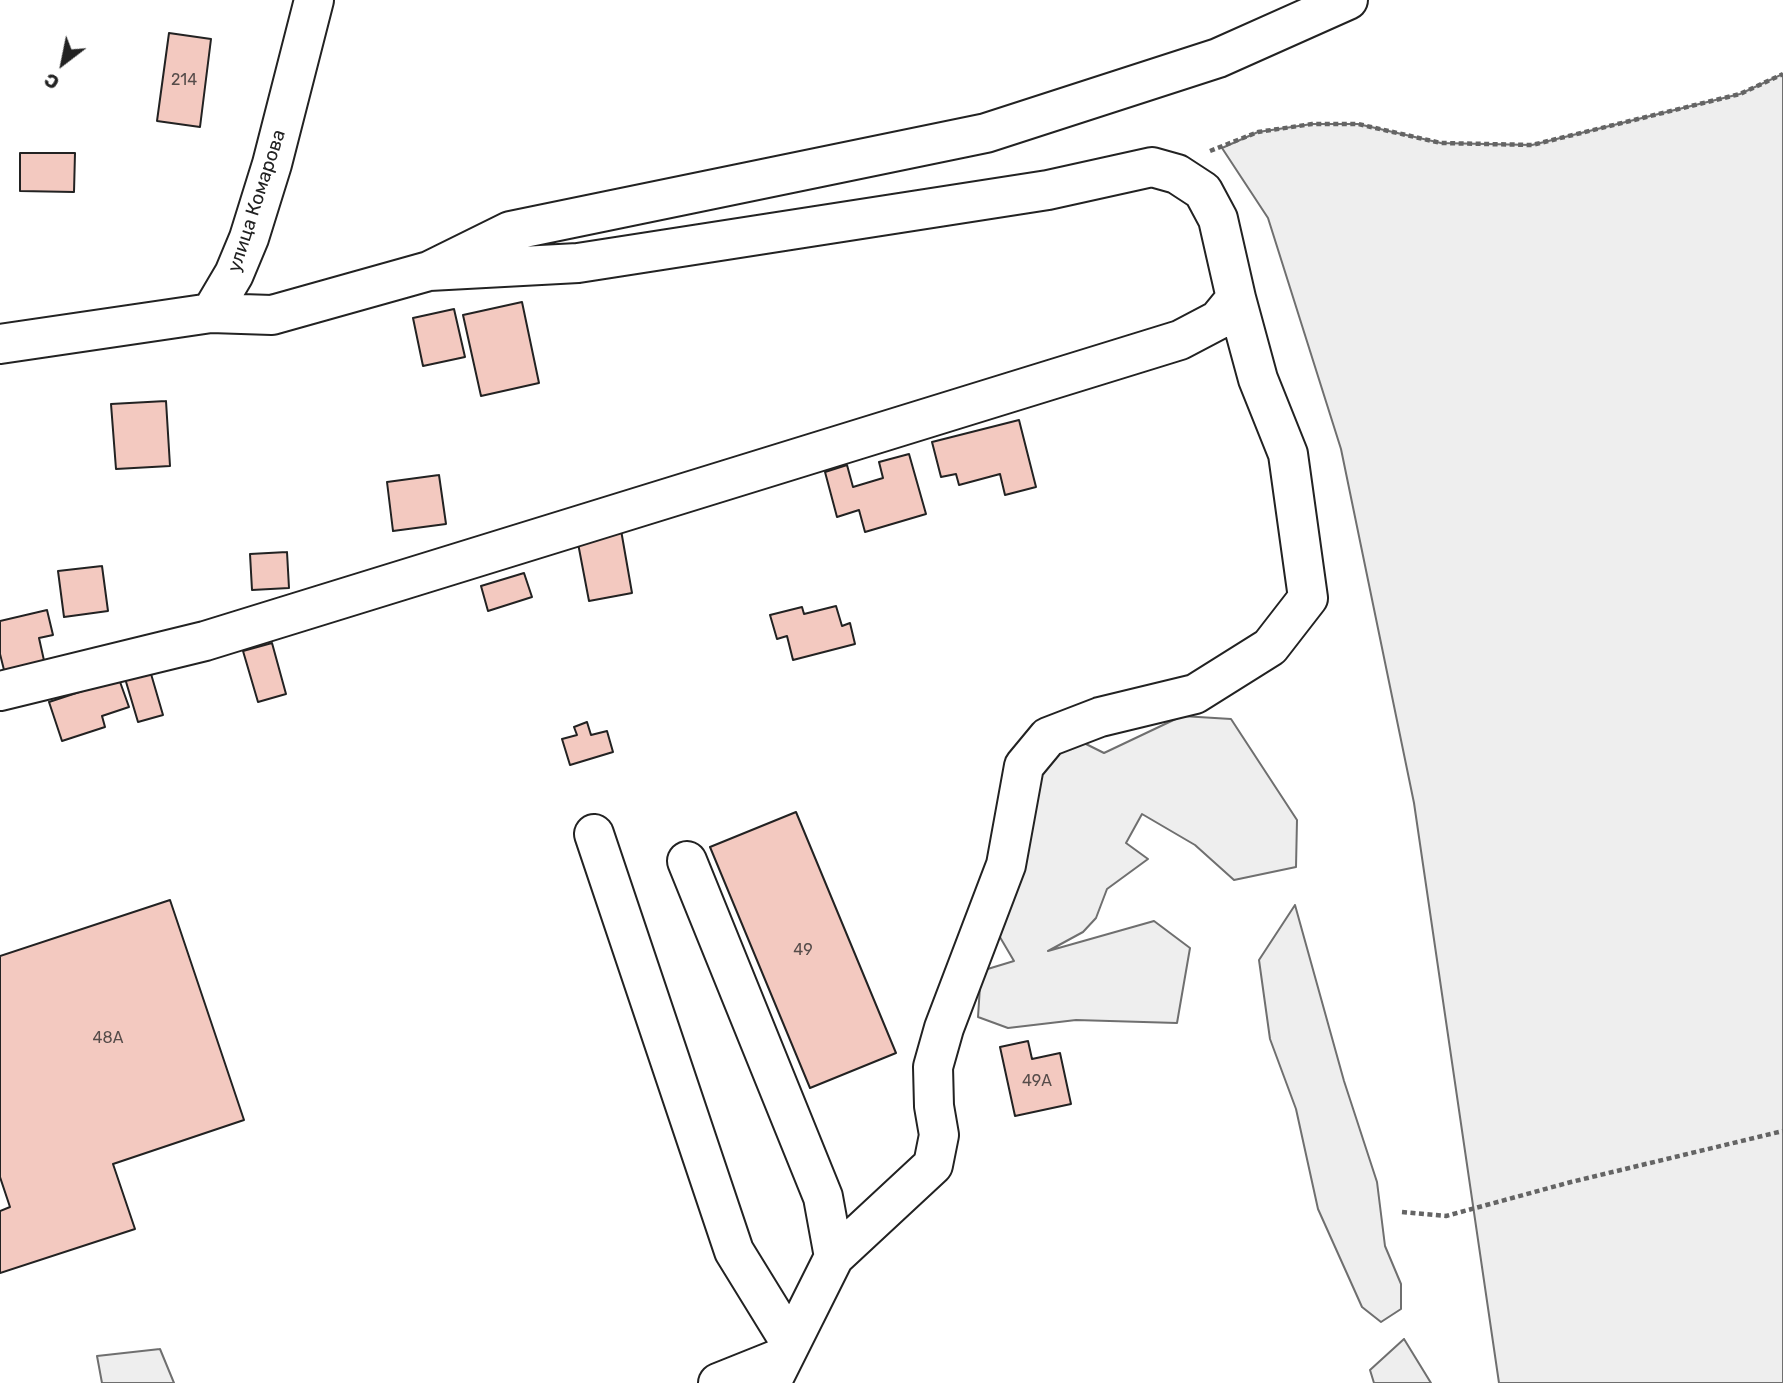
<!DOCTYPE html>
<meta charset="utf-8">
<style>
body{margin:0}
#map{position:relative;width:1783px;height:1383px;overflow:hidden;background:#fff;font-family:Rubik,sans-serif}
canvas{display:block}
.north{position:absolute;left:28px;top:28px;width:70px;height:70px;-webkit-text-stroke:5px #fff;paint-order:stroke;rotate:212deg;font-size:19px;font-weight:700;line-height:28px;text-align:center;color:#222}
.north::after{content:'';display:block;margin:auto;width:24px;height:32px;background:#222;clip-path:polygon(50% 0,100% 100%,50% 72%,0 100%)}
</style>
<div id="map">
<canvas width="1783" height="1383"></canvas>
<div class="north">С</div>
</div>
<script>
const context = document.querySelector('canvas').getContext('2d');
context.lineJoin = 'round';
function fillPath(path, color) {
  context.fillStyle = color;
  context.fill(path, 'evenodd');
}
function poly(rows) {
  const path = new Path2D();
  for (const r of rows) {
    path.moveTo(r[0], r[1]);
    for (let i = 2; i < r.length; i += 2) path.lineTo(r[i], r[i + 1]);
  }
  return path;
}
function strokePath(path, color, width, dash) {
  context.strokeStyle = color;
  context.lineWidth = width;
  context.lineCap = dash ? 'butt' : 'round';
  context.setLineDash(dash || []);
  context.stroke(path);
}
function drawText(font, color, halo, rows, align = 'center') {
  context.font = font + ' Rubik,sans-serif';
  context.lineWidth = 5;
  context.setLineDash([]);
  context.textBaseline = 'middle';
  context.strokeStyle = halo;
  context.fillStyle = color;
  for (const [text, x, y, turn = 0] of rows) {
    context.save();
    context.translate(x, y);
    context.rotate((+turn || 0) * Math.PI / 180);
    context.textAlign = isNaN(turn) ? turn : align;
    if (halo) context.strokeText(text, 0, 0);
    context.fillText(text, 0, 0);
    context.restore();
  }
}
const green = poly([
 [1783,74,1783,1383,1499,1383,1414,803,1341,449,1268,218,1222,148,1258,132,1312,124,1358,124,1441,143,1532,145,1740,94,1783,74],
 [1182,716,1231,719,1297,820,1296,867,1234,880,1195,845,1142,814,1126,843,1148,859,1107,889,1096,918,1083,932,1048,951,1154,921,1190,948,1177,1023,1076,1020,1008,1028,978,1017,981,971,1014,961,994,927,1041,761,1074,738,1104,753,1182,716],
 [1295,905,1344,1081,1377,1182,1385,1246,1401,1284,1401,1309,1381,1322,1362,1307,1318,1209,1296,1109,1270,1039,1259,960,1295,905],
 [1404,1339,1431,1383,1374,1383,1370,1370,1404,1339],
 [160,1349,174,1383,102,1383,97,1356,160,1349]
]);
const building = poly([
 [169,33,211,39,200,127,157,121,169,33],
 [20,153,75,153,74,192,20,191,20,153],
 [522,302,539,383,481,396,463,315,522,302],
 [454,309,465,357,423,366,413,318,454,309],
 [166,401,170,466,116,469,111,404,166,401],
 [1019,420,1036,487,1005,495,1000,474,959,485,956,474,941,477,932,442,1019,420],
 [909,454,926,514,865,532,859,510,837,517,825,472,847,465,853,487,883,478,879,462,909,454],
 [439,475,446,524,393,531,387,482,439,475],
 [621,530,632,593,589,601,577,538,621,530],
 [287,552,289,588,252,590,250,554,287,552],
 [102,566,108,611,64,617,58,571,102,566],
 [524,573,532,597,488,611,481,586,524,573],
 [836,606,842,626,850,623,855,644,793,660,787,636,777,639,770,615,802,607,804,614,836,606],
 [47,610,53,635,39,638,45,665,5,674,0,654,0,621,47,610],
 [272,643,286,694,258,702,243,651,272,643],
 [149,667,163,715,138,722,124,675,149,667],
 [119,679,129,707,102,716,105,727,62,741,49,702,119,679],
 [587,722,591,735,607,731,613,752,570,765,562,739,577,735,574,727,587,722],
 [796,812,896,1053,810,1088,710,847,796,812],
 [170,900,244,1120,113,1164,135,1229,0,1273,0,1211,10,1207,0,1177,0,956,170,900],
 [1028,1041,1032,1059,1060,1053,1071,1104,1015,1116,1000,1047,1028,1041]
]);
const path = poly([
 [1210,151,1258,132,1312,124,1358,124,1441,143,1532,145,1740,94,1783,74],
 [1402,1212,1446,1216,1571,1182,1783,1131]
]);
const minor = poly([
 [211,313,272,315,429,271,510,231,986,133,1218,58,1348,0],
 [0,344,211,313,234,274,249,238,272,164,314,0],
 [0,691,205,641,1180,340,1218,320,1236,298,1218,219,1203,191,1177,174,1152,167,1048,190,578,263,429,271],
 [594,834,734,1251,790,1342],
 [687,861,823,1197,834,1257],
 [718,1383,783,1357],
 [771,1383,834,1257,933,1165,939,1135,934,1106,933,1067,944,1028,1006,865,1024,766,1048,737,1100,717,1195,694,1270,647,1308,598,1288,454,1258,379,1236,298]
]);
const numberNames = [
 ["214",184,80],
 ["49",803,950],
 ["48А",108,1038],
 ["49А",1037,1081]
];
const streetNames = [
 ["улица Комарова",257,201,-72]
];
fillPath(green, '#eee');
strokePath(green, '#6f6f6f', 2);
fillPath(building, '#f3c9c0');
strokePath(building, '#222', 2);
strokePath(minor, '#222', 42);
strokePath(path, '#646464', 4.5, [5, 3.5]);
strokePath(minor, '#fff', 38);
drawText('16px', '#564c4a', null, numberNames);
drawText('19px', '#222', '#fff', streetNames);
</script>
